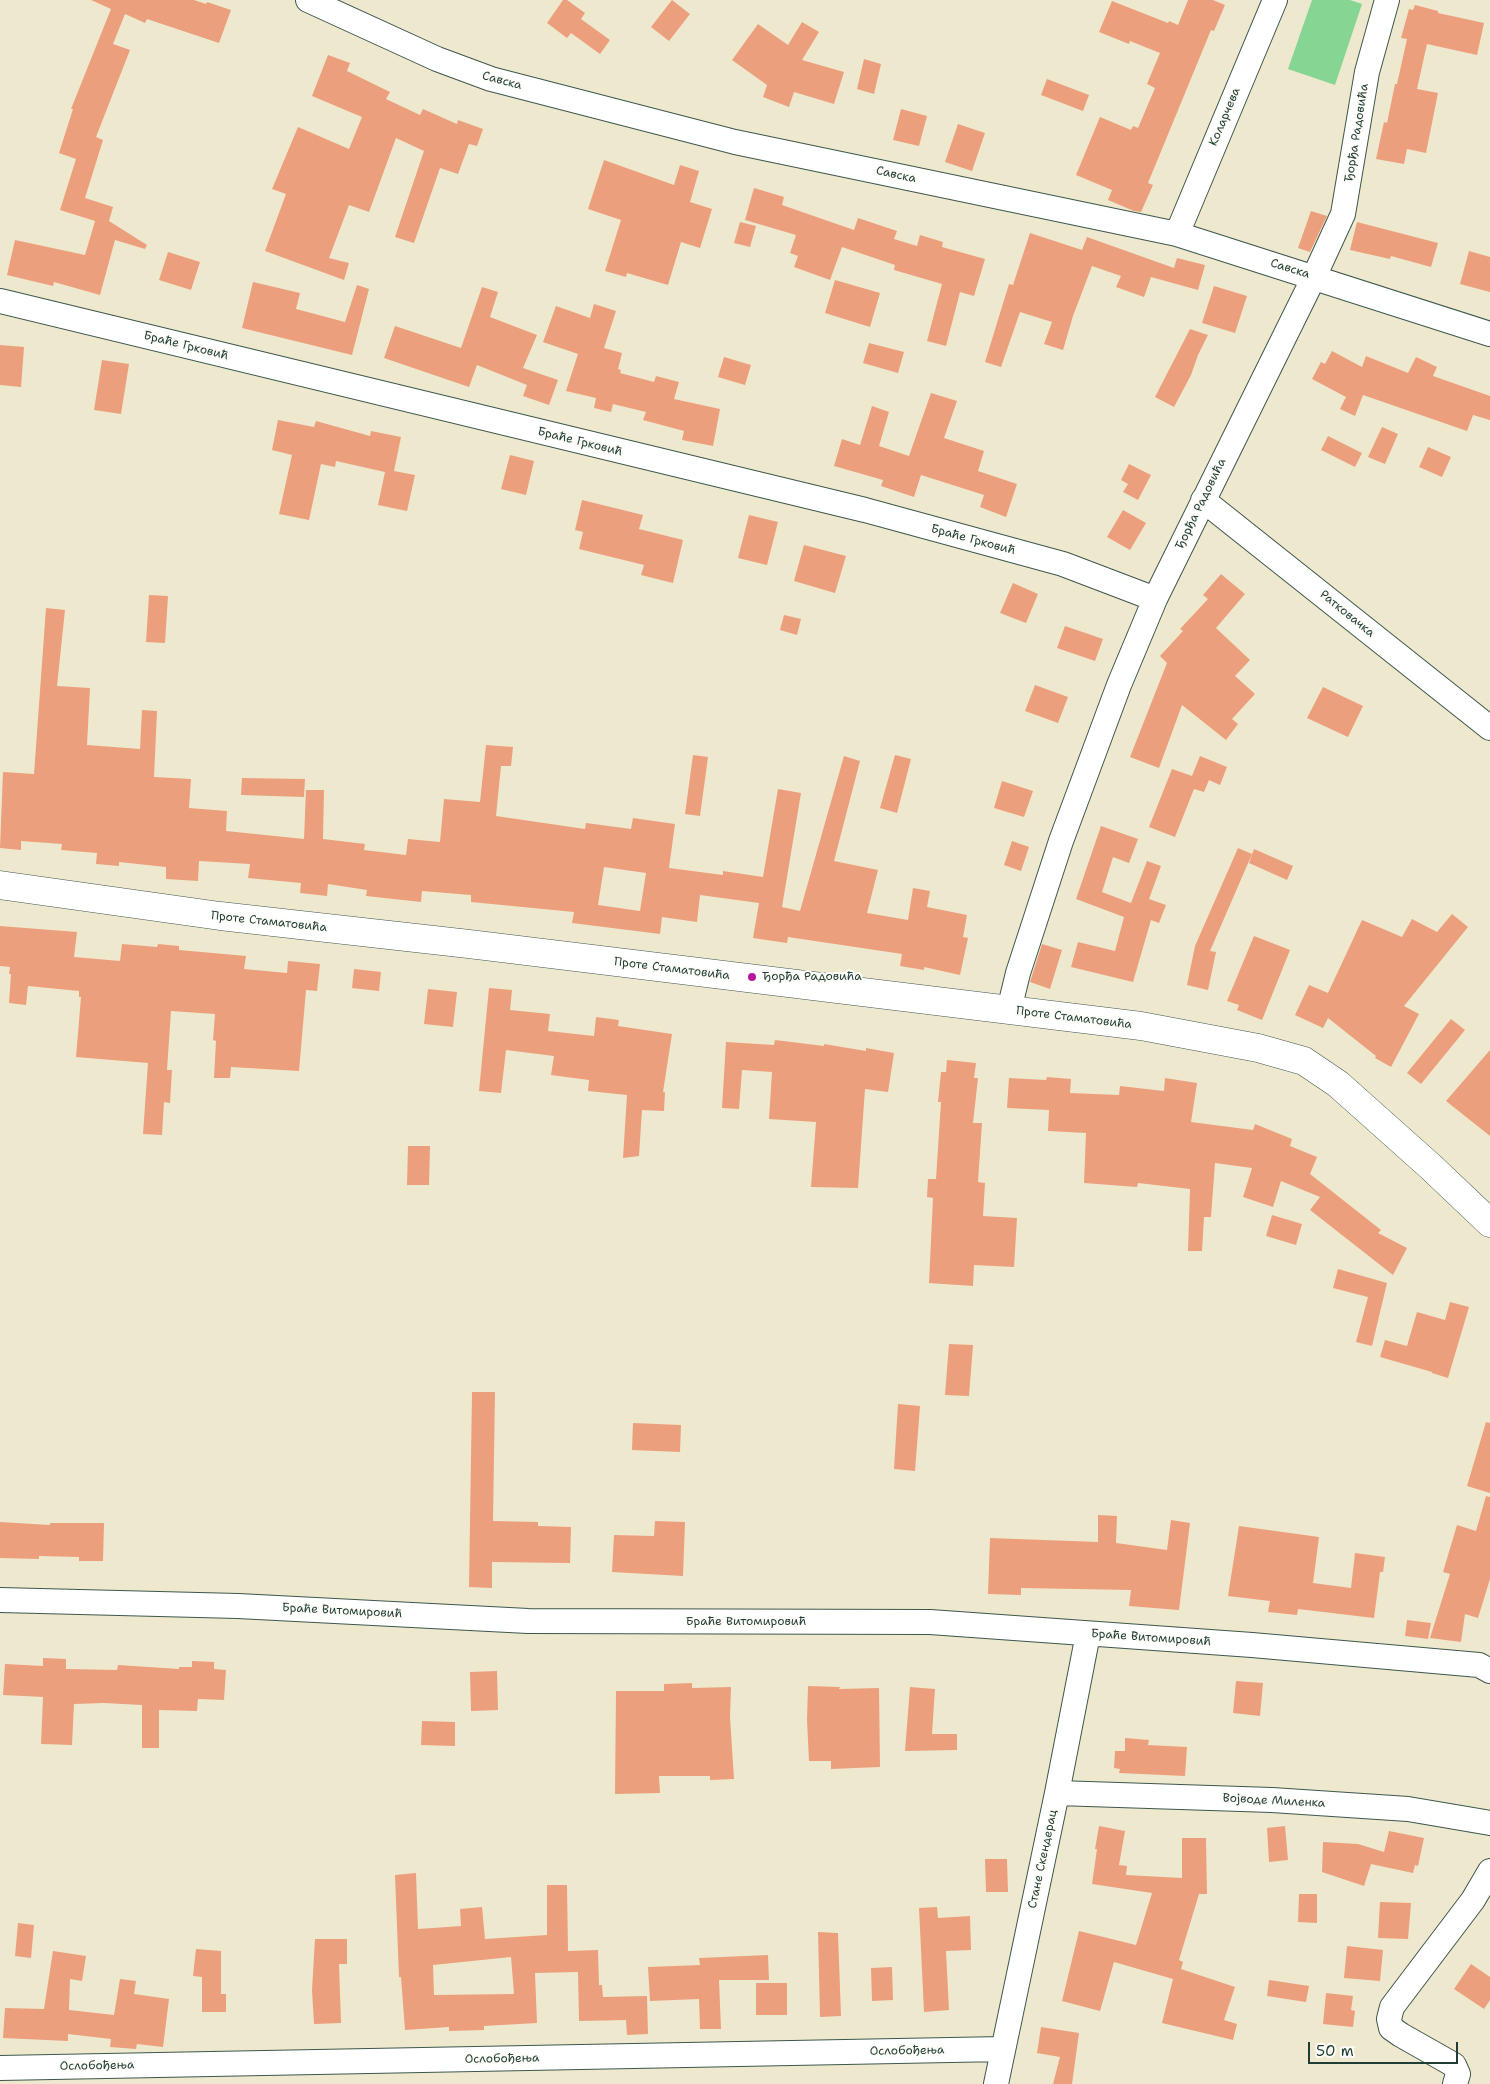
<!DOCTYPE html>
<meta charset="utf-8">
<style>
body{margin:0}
#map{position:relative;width:1490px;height:2084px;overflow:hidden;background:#eee9ce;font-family:"Shantell Sans",sans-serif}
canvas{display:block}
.scale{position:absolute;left:1308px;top:2042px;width:150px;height:22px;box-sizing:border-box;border:2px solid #1f3d34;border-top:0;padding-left:6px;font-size:15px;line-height:18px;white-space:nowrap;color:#1f3d34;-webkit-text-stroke:4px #fdfcf7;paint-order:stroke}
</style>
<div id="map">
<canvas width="1490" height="2084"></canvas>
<div class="scale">50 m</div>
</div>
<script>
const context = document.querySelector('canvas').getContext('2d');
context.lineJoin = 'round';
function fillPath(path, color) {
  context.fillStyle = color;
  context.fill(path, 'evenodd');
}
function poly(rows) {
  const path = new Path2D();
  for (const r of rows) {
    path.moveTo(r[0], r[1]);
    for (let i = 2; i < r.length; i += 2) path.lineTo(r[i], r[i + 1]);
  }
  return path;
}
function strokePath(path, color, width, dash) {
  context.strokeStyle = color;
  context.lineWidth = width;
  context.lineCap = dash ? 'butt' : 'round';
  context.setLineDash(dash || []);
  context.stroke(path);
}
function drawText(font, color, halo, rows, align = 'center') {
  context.font = font + ' "Shantell Sans",sans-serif';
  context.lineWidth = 4;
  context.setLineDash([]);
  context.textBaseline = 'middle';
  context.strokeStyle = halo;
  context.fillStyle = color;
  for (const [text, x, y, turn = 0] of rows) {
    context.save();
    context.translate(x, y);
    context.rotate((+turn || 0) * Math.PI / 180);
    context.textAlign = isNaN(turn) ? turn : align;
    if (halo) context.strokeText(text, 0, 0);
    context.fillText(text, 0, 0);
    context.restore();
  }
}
const green = poly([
 [1312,0,1350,0,1362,4,1335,85,1288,69]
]);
const building = poly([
 [91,0,194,0,206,4,207,2,231,10,219,43,147,19,145,23,125,14,113,44,130,50,96,137,103,140,85,198,113,207,109,221,147,245,145,249,115,240,100,295,54,282,53,286,7,275,15,240,85,255,95,221,60,210,76,159,59,153,73,109,71,109,111,9],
 [563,0,567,0,585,13,581,19,610,40,600,54,571,33,567,38,547,23],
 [672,0,690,14,669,41,651,27],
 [1188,0,1213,0,1225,5,1214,31,1211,30,1148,183,1153,185,1141,212,1134,211,1108,200,1112,190,1076,175,1100,117,1131,130,1133,126,1138,128,1155,88,1147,84,1160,53,1130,41,1129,44,1099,32,1112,1,1168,23,1169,21,1178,25],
 [1415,5,1438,11,1438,13,1484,23,1477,55,1427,44,1417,89,1438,93,1426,153,1407,149,1404,164,1376,159,1384,122,1387,123,1395,84,1397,84,1407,39,1401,38,1409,9,1413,10],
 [802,22,819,32,802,60,844,72,834,104,794,92,789,107,763,97,767,85,732,60,758,24,788,45],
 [328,55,350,63,347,71,390,92,386,99,420,115,423,109,457,124,458,120,483,129,477,146,469,144,458,174,440,168,414,243,395,237,424,151,396,138,369,212,349,205,329,258,349,263,344,280,265,251,286,194,272,189,298,127,349,149,362,117,312,96],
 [864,59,881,64,874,94,857,89],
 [1047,79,1089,95,1083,111,1041,95],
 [901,109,927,116,919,146,893,140],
 [958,124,985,133,972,171,945,162],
 [604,160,674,185,680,165,699,171,690,202,712,209,700,248,681,242,668,285,627,273,626,277,605,271,621,220,588,209],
 [754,188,784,197,782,205,854,230,858,218,897,231,894,239,917,246,920,235,943,242,942,247,985,259,974,296,960,292,946,346,927,341,942,284,894,270,895,265,842,247,830,280,794,267,798,256,790,253,796,235,745,220],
 [1311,211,1327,216,1310,252,1298,248],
 [740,222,756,226,750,247,734,243],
 [1357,222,1438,243,1431,267,1391,256,1390,259,1350,250],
 [1030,233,1082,250,1087,237,1174,268,1177,258,1205,265,1198,290,1151,277,1144,297,1116,287,1121,276,1092,266,1073,316,1063,350,1044,344,1052,322,1020,312,1001,367,985,362,1009,284,1013,285],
 [1469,251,1490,257,1490,292,1460,284],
 [168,252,200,262,191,290,159,280],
 [835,280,880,293,870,327,825,313],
 [253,282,300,293,296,309,345,322,357,285,369,289,352,355,242,328],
 [1214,286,1247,296,1235,333,1202,323],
 [482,287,498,292,490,317,537,335,523,368,558,380,549,405,523,396,527,385,477,365,469,387,384,358,395,326,461,348],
 [594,304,616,311,604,348,622,353,618,369,621,370,620,373,654,382,656,376,679,382,674,399,720,409,713,446,682,440,684,431,643,420,646,412,613,404,611,412,594,408,596,398,566,391,578,354,543,342,556,306,590,318],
 [1190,329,1208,335,1198,355,1191,375,1174,407,1155,397],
 [869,343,904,352,898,373,863,363],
 [0,345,24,347,21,387,0,385],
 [1332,351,1362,367,1366,356,1408,373,1416,357,1437,367,1433,376,1490,396,1490,420,1473,415,1467,431,1363,395,1355,416,1340,409,1346,397,1312,379,1321,362,1325,364],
 [724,357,751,365,745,385,718,377],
 [102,360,129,364,121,414,94,410],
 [931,393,957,401,944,438,984,451,978,471,1017,484,1006,517,980,507,984,495,921,475,914,497,881,486,883,480,834,466,842,439,860,445,872,406,889,412,879,446,909,456],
 [278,420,314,427,316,421,370,436,371,431,401,437,394,471,415,475,407,511,378,505,385,472,336,461,335,467,321,464,309,520,279,514,292,455,272,450],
 [1382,427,1398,434,1385,464,1368,457],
 [1328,436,1362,453,1355,467,1321,450],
 [1428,447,1451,457,1442,477,1419,467],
 [510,455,534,461,526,495,501,489],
 [1129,464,1151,475,1138,500,1123,492,1128,484,1121,480],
 [582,500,643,515,639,529,683,540,673,583,641,575,644,565,579,549,583,532,575,530],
 [1123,510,1146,523,1130,550,1107,537],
 [749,515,778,522,767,565,738,558],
 [804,545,846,556,835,593,794,581],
 [1221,574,1245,594,1216,628,1250,660,1235,676,1255,694,1232,719,1238,724,1226,740,1182,705,1159,768,1130,757,1167,663,1160,656,1183,631,1180,629,1208,599,1203,595],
 [1013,583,1038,594,1026,623,1000,613],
 [149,595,168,596,165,643,146,642],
 [46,608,65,610,57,686,90,688,87,745,140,749,142,710,157,711,154,777,191,779,189,808,227,811,226,831,304,839,306,790,324,790,323,839,365,844,364,850,406,855,408,839,440,842,444,799,480,802,486,745,513,747,511,766,501,766,496,816,585,829,586,823,631,829,633,818,675,824,669,868,723,875,723,871,763,877,778,789,801,793,782,907,800,911,844,756,860,761,834,861,878,870,867,913,908,920,913,888,930,891,927,907,967,915,963,937,968,938,960,975,924,967,924,970,900,966,902,954,788,937,787,943,753,938,759,903,700,895,697,922,662,917,660,934,572,923,574,912,471,902,471,895,422,891,421,902,366,896,367,890,328,884,327,896,300,893,301,883,248,878,250,864,199,861,198,881,166,879,166,867,119,862,119,866,96,864,97,853,61,850,62,844,21,841,21,850,0,848,3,772,34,774],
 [604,867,646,873,640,911,598,905],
 [784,615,801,619,797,635,780,630],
 [1065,626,1103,639,1095,661,1057,648],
 [1035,685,1068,697,1058,723,1025,711],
 [1323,687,1363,706,1348,737,1307,718],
 [693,755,708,757,700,816,685,814],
 [895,755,911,759,897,813,880,808],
 [1200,756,1227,767,1220,785,1209,780,1204,792,1194,789,1175,837,1149,827,1172,769,1192,776],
 [242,778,305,779,304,797,241,795],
 [1002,781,1033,791,1024,817,994,808],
 [1101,826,1138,839,1129,863,1113,857,1102,892,1131,903,1147,861,1161,866,1149,899,1166,905,1159,923,1151,920,1133,982,1071,967,1078,942,1115,951,1124,917,1076,899],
 [1012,841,1029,847,1021,871,1004,865],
 [1238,848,1252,854,1210,951,1216,952,1208,990,1187,985,1195,946],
 [1254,849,1293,866,1287,880,1249,863],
 [1452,914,1468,927,1404,1006,1419,1014,1391,1067,1375,1058,1376,1056,1328,1018,1323,1028,1295,1015,1309,985,1328,993,1362,920,1402,937,1412,919,1437,932],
 [0,926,77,932,74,957,120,961,122,944,157,947,158,944,179,946,179,950,246,956,244,969,287,973,288,961,320,964,317,991,306,990,299,1071,231,1067,230,1078,214,1078,216,1041,213,1040,215,1014,171,1011,167,1070,172,1070,170,1103,164,1102,162,1135,143,1134,148,1063,76,1057,81,997,79,997,79,991,28,986,26,1005,9,1003,11,974,9,974,10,967,0,966],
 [1254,936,1290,950,1262,1020,1237,1010,1239,1005,1227,1001],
 [1042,944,1062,950,1050,989,1030,982],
 [354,969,381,972,379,991,352,988],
 [489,988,512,990,510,1010,550,1014,548,1031,594,1036,596,1017,619,1020,618,1026,672,1034,663,1092,665,1092,664,1111,642,1110,639,1156,623,1158,627,1095,588,1091,589,1080,551,1075,554,1056,506,1050,501,1093,479,1091],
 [428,989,457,992,453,1027,424,1024],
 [1451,1019,1465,1030,1421,1084,1407,1073],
 [775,1040,824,1046,824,1044,866,1051,866,1048,894,1053,888,1092,865,1089,858,1188,811,1187,816,1122,769,1119,772,1072,742,1070,739,1109,722,1108,726,1042,774,1045],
 [1490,1050,1490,1136,1446,1101],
 [947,1060,976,1063,974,1078,978,1078,973,1123,982,1123,978,1182,985,1183,983,1216,1017,1218,1014,1267,974,1265,973,1286,929,1283,933,1198,927,1197,928,1179,936,1179,941,1102,938,1102,941,1072,946,1072],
 [1047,1077,1071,1079,1070,1093,1119,1095,1120,1086,1164,1091,1165,1078,1197,1083,1191,1122,1253,1130,1255,1124,1292,1139,1290,1146,1317,1157,1310,1174,1381,1230,1378,1233,1407,1248,1393,1275,1310,1210,1320,1197,1281,1181,1273,1207,1243,1197,1252,1168,1215,1163,1211,1217,1204,1217,1202,1251,1188,1251,1190,1189,1138,1183,1137,1187,1084,1183,1086,1133,1048,1131,1049,1110,1007,1108,1009,1078,1046,1080],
 [408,1146,430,1146,429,1185,407,1185],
 [1272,1215,1302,1224,1296,1245,1266,1236],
 [1338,1269,1387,1283,1372,1346,1356,1342,1368,1297,1333,1288],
 [1450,1302,1469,1307,1448,1378,1432,1373,1432,1372,1380,1357,1385,1340,1407,1346,1417,1312,1445,1320],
 [949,1344,973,1345,969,1396,945,1395],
 [472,1392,495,1392,493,1521,538,1522,538,1526,571,1527,570,1563,492,1562,492,1588,469,1587],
 [898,1404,920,1406,915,1471,894,1469],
 [1486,1422,1490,1423,1490,1493,1467,1486],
 [633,1423,681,1425,680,1452,632,1450],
 [1486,1496,1490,1497,1490,1579,1478,1618,1465,1614,1461,1642,1430,1638,1450,1574,1443,1572,1457,1525,1476,1531],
 [1098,1515,1117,1516,1116,1543,1167,1550,1171,1520,1190,1523,1179,1610,1129,1606,1131,1590,1021,1588,1021,1595,988,1594,990,1538,1098,1542],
 [655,1521,685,1522,683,1576,612,1572,614,1535,654,1536],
 [0,1522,50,1525,50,1523,104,1523,103,1561,79,1561,79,1557,39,1556,39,1559,0,1558],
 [1239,1526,1319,1537,1313,1583,1351,1588,1355,1553,1385,1557,1383,1572,1380,1572,1374,1618,1298,1609,1297,1615,1268,1612,1270,1601,1228,1596],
 [1407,1620,1431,1623,1428,1639,1405,1636],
 [43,1658,66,1659,66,1669,117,1670,118,1665,179,1669,179,1667,192,1667,192,1661,214,1662,214,1669,226,1670,224,1700,198,1699,197,1711,159,1710,159,1748,142,1748,142,1705,104,1703,74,1704,72,1745,41,1744,43,1697,3,1695,5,1664,43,1666],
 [497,1671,498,1710,471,1711,470,1672],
 [1236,1681,1263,1683,1260,1716,1233,1713],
 [692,1683,692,1688,731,1687,730,1717,734,1779,710,1780,710,1776,659,1776,660,1793,615,1794,616,1691,664,1691,664,1684],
 [808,1686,840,1687,839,1689,879,1688,880,1767,831,1769,831,1761,809,1761,807,1720],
 [910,1687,935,1689,932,1734,957,1734,957,1750,905,1751],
 [422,1721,455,1722,455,1746,421,1745],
 [1125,1738,1149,1740,1148,1745,1187,1747,1185,1776,1119,1773,1120,1769,1114,1768,1115,1751,1125,1751],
 [1099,1826,1125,1831,1119,1865,1127,1866,1126,1875,1182,1878,1182,1838,1206,1838,1207,1894,1199,1894,1179,1960,1183,1962,1181,1969,1235,1987,1224,2020,1237,2024,1233,2040,1162,2023,1173,1979,1114,1962,1100,2011,1062,2001,1079,1931,1136,1945,1152,1893,1092,1884,1097,1849,1095,1849],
 [1285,1826,1288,1860,1269,1862,1267,1828],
 [1389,1831,1424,1838,1418,1866,1415,1865,1413,1873,1371,1864,1364,1886,1322,1872,1323,1842,1358,1844,1384,1852],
 [985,1859,1007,1859,1008,1892,986,1892],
 [416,1873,418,1929,461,1926,460,1909,482,1907,485,1939,547,1935,547,1885,567,1885,568,1951,598,1950,599,1985,602,1985,603,1997,647,1996,648,2034,627,2035,626,2020,579,2021,578,1972,535,1973,537,2023,484,2026,484,2030,449,2031,449,2027,405,2030,401,1977,399,1977,395,1875],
 [511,1957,514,1994,434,1995,433,1965],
 [1299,1894,1317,1894,1317,1923,1298,1922],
 [1380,1902,1411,1903,1408,1939,1378,1938],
 [937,1907,938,1918,970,1916,971,1950,946,1951,949,2010,924,2012,919,1908],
 [18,1923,34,1925,31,1958,15,1956],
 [818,1932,838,1933,841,2016,820,2017],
 [315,1939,347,1939,347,1964,339,1964,341,2023,314,2024,312,1990],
 [1347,1946,1383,1950,1380,1981,1344,1978],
 [196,1949,221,1951,221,1994,226,1994,226,2012,202,2012,202,1977,193,1976],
 [53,1951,86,1956,82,1981,70,1979,69,2010,114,2015,120,1979,136,1981,134,1994,169,1999,163,2047,137,2044,136,2049,110,2047,111,2039,68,2034,68,2041,3,2038,5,2008,44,2009],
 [768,1955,769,1980,719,1980,721,2029,700,2029,699,1999,650,2001,648,1967,700,1965,699,1958],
 [1471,1964,1490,1977,1490,2000,1484,2009,1454,1989],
 [892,1967,893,2000,872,2001,871,1968],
 [1269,1980,1309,1986,1306,2002,1267,1996],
 [756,1983,787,1983,787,2015,756,2015],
 [1326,1993,1353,1996,1351,2010,1355,2011,1353,2027,1323,2024],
 [1041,2027,1079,2033,1072,2084,1053,2084,1060,2057,1037,2053]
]);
const minor = poly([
 [308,0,437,59,491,79,735,142,1177,234,1490,334],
 [1177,234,1275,0],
 [0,301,865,510,1063,564,1155,599],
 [1203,500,1490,728],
 [1009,1010,1018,973,1061,841,1119,685,1155,599,1314,277,1343,214,1367,72,1387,0],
 [0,1600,238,1606,528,1621,930,1622,1252,1645,1479,1665,1490,1671],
 [1057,1793,1272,1800,1408,1809,1490,1823],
 [0,2068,1003,2049],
 [996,2084,1057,1793,1088,1634],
 [1455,2084,1458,2074,1454,2065,1401,2035,1391,2028,1389,2019,1392,2007,1473,1900,1490,1871]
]);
const tertiary = poly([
 [0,885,220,916,469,944,1141,1026,1258,1048,1304,1061,1338,1084,1431,1167,1490,1223]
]);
const markers = [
 [752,977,5,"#b5179e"]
];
const streetNames = [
 ["Савска",502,81,15],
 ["Коларчева",1225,117,-67],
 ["Ђорђа Радовића",1357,133,-81],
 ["Савска",896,175,12],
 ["Савска",1290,269,17],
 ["Браће Грковић",186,346,14],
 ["Браће Грковић",580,442,14],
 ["Ђорђа Радовића",1201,504,-64],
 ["Браће Грковић",973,540,15],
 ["Ратковачка",1347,614,39],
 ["Проте Стаматовића",269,922,6],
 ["Проте Стаматовића",672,969,7],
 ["Проте Стаматовића",1074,1018,7],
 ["Браће Витомировић",342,1611,3],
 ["Браће Витомировић",746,1622],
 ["Браће Витомировић",1151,1638,4],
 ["Војводе Миленка",1274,1801,3],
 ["Стане Скендерац",1043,1859,-78],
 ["Ослобођења",907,2051,-1],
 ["Ослобођења",502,2059,-1],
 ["Ослобођења",97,2066,-1]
];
const poiNames = [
 ["Ђорђа Радовића",762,977]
];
fillPath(green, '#87d593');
fillPath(building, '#ec9f7d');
strokePath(minor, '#3e574b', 26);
strokePath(tertiary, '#3e574b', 29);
strokePath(minor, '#fff', 24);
strokePath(tertiary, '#fff', 28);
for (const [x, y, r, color] of markers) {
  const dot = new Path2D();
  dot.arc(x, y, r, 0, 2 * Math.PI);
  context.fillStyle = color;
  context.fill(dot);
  strokePath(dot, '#fdfcf7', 2);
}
drawText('12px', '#1f3d34', '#fdfcf7', streetNames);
drawText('12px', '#1f3d34', '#fdfcf7', poiNames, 'left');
</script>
